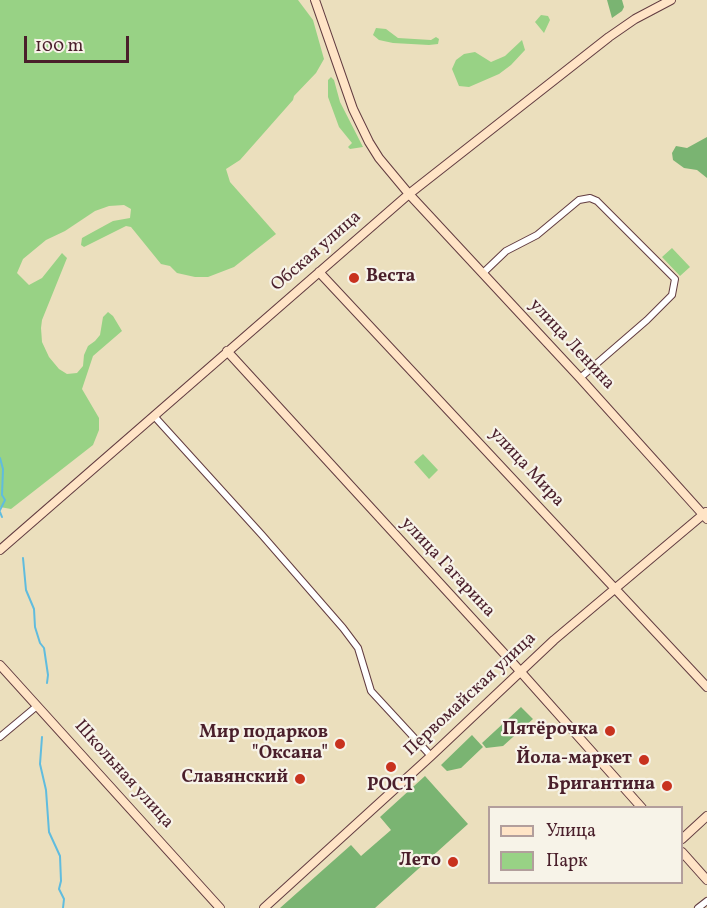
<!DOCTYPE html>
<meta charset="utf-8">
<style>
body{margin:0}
#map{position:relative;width:707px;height:908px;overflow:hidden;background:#ebdfbd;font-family:Vollkorn,serif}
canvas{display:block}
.legend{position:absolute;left:488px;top:806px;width:195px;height:78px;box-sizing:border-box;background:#f7f3e8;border:2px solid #b29e9c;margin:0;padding:8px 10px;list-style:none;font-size:18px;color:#4a1f2b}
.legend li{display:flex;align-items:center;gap:12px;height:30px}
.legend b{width:30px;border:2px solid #b29e9c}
.scale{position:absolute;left:24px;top:36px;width:105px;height:27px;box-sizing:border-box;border:3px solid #4a1f2b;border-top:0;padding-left:8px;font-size:18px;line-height:21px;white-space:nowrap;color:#4a1f2b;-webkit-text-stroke:4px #f7f3e8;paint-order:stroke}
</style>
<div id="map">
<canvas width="707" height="908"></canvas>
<ul class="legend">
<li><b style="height:8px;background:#ffe4c6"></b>Улица</li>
<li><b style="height:16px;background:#98d285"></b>Парк</li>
</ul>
<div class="scale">100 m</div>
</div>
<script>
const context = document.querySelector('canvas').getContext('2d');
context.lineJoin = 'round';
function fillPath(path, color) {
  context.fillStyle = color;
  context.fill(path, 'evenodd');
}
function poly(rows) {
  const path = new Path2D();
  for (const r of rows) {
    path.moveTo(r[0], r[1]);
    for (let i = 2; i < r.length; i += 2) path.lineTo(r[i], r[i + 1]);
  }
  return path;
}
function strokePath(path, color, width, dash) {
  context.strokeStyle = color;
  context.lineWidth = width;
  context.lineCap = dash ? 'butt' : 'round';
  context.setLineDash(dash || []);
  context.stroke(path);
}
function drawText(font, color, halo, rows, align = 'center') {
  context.font = font + ' Vollkorn,serif';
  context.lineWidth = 4.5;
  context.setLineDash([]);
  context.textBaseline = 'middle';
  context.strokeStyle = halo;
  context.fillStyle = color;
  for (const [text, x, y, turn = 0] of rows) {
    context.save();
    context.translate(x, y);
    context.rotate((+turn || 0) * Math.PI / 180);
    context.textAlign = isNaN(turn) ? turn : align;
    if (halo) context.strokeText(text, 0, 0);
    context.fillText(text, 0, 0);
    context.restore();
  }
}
const green = poly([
 [0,0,298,0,313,20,324,59,316,73,294,96,293,100,240,160,226,169,230,182,276,234,234,267,208,277,195,277,177,273,170,266,161,264,131,227,126,226,84,247,81,245,82,238,91,233,113,221,130,218,131,209,124,205,109,206,95,211,65,231,46,240,23,259,17,273,29,285,42,278,62,253,67,258,42,320,41,328,42,342,49,357,59,369,67,374,77,373,83,366,84,355,88,346,95,341,100,335,103,317,108,312,113,316,122,331,93,356,82,389,99,418,99,430,93,445,11,509,0,507],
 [541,15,548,16,550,20,544,33,535,22],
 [376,28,386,29,398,38,431,40,436,37,439,39,438,44,429,45,393,43,379,40,373,35],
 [522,40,525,50,511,65,499,74,469,87,459,86,452,69,456,60,464,54,475,52,491,62,505,56],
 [331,77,334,80,340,102,363,147,350,149,348,147,352,143,339,127,328,97,328,80],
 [672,248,690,267,680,276,662,257],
 [423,454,438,470,429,479,414,462]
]);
const forest = poly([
 [607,0,622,0,624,7,622,11,612,18],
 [707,137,707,178,697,170,684,168,673,160,672,153,676,146,687,148],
 [521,707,533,719,503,746,486,748,482,743],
 [472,735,483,747,461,768,447,771,441,765],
 [425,776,468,824,375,908,280,908,351,845,361,856,391,830,380,817]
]);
const stream = poly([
 [0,458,3,469,2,495,5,500,0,510],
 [0,512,2,517],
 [23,558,26,590,34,609,35,627,40,643,44,648,48,675,47,683],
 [42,737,40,764,46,790,49,832,60,856,61,881,59,889,64,899,63,908]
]);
const street = poly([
 [483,273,506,251,537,235,579,200,590,198,597,201,675,279,672,295,647,320,580,378],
 [154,416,262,535,343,628,358,648,371,691,431,756],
 [0,737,37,706],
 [698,908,707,901]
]);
const secondary = poly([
 [315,0,353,109,369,142,379,158,409,194,580,378,707,519],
 [319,272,707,687],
 [227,351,511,661,642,808],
 [0,550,409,194,609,37,635,19,671,0],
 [0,665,220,908],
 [682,839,707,816],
 [682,852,707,880],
 [264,908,431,756,554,640,706,512]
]);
const markers = [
 [354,278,6,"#c8321e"],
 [610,731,6,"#c8321e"],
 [340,744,6,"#c8321e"],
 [644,760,6,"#c8321e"],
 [391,767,6,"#c8321e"],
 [300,779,6,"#c8321e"],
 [667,786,6,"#c8321e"],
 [453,862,6,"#c8321e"]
];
const streetNames = [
 ["Обская улица",317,252,-41],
 ["улица Ленина",571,345,47],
 ["улица Мира",526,468,47],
 ["улица Гагарина",447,568,47],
 ["Первомайская улица",471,695,-43],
 ["Школьная улица",123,775,48]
];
const poiNames = [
 ["Веста",366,278,"left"],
 ["Пятёрочка",598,731],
 ["Мир подарков",328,734],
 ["\"Оксана\"",328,755],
 ["Йола-маркет",632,760],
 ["Славянский",288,779],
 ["Бригантина",655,786],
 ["РОСТ",391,787,"center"],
 ["Лето",441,862]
];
fillPath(green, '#98d285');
fillPath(forest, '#7ab472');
strokePath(stream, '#60bcde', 2);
strokePath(street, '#623c41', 8);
strokePath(secondary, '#623c41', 10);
strokePath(street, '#fff', 6);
strokePath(secondary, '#ffe4c6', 8);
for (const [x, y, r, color] of markers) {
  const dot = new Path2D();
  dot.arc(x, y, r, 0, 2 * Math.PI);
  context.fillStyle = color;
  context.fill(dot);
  strokePath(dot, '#f7f3e8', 2);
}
drawText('18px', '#4a1f2b', '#f7f3e8', streetNames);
drawText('bold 18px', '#4a1f2b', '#f7f3e8', poiNames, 'right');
</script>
